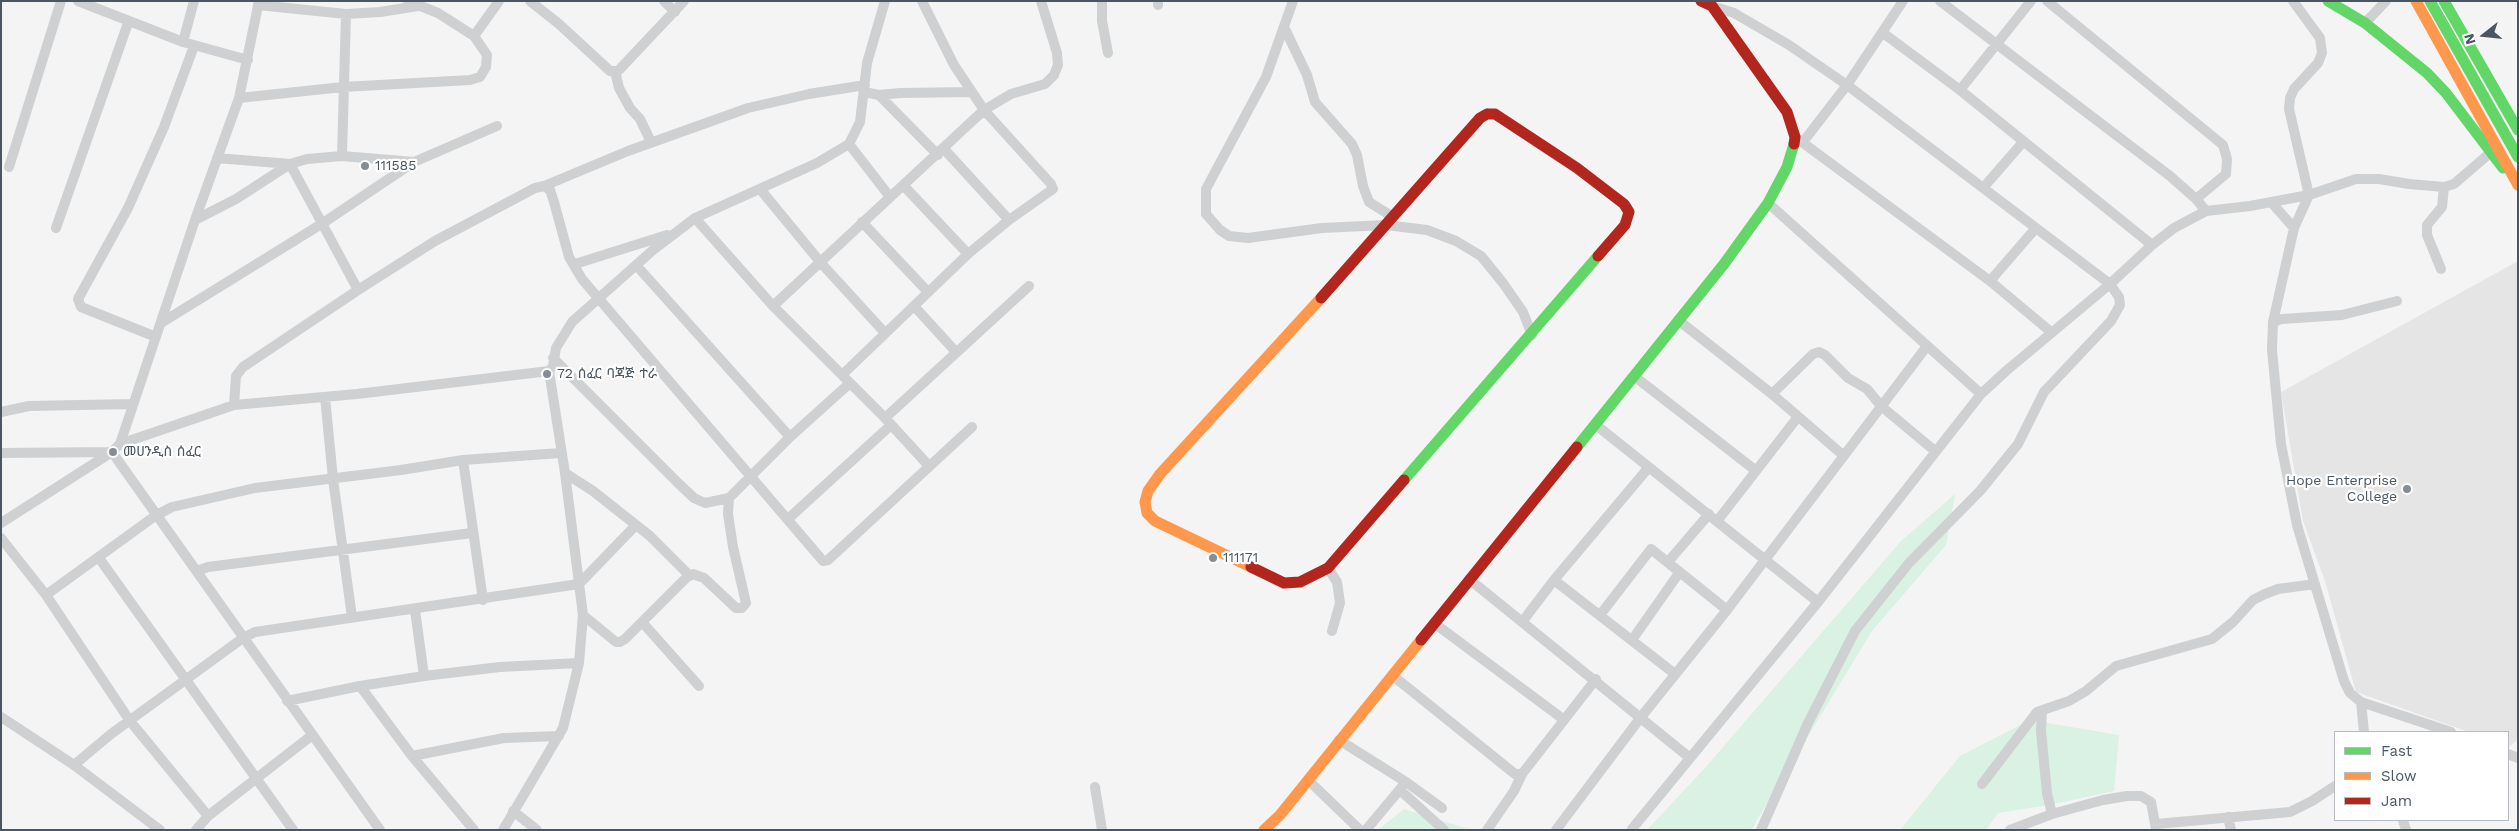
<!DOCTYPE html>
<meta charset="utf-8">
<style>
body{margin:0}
#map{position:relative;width:2519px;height:831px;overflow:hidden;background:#f4f4f4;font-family:"Work Sans",sans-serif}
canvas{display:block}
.frame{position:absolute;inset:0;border:2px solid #4a5661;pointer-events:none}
.legend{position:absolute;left:2334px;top:731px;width:175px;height:90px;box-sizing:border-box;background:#fff;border:1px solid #b7bbc0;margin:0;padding:6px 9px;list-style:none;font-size:15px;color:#4a5661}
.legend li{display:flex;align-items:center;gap:10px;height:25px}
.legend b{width:25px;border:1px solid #b7bbc0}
.north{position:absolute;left:2459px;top:10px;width:50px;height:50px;-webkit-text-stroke:4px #fff;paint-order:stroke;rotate:254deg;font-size:14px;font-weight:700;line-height:20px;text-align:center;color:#4a5661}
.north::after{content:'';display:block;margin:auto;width:18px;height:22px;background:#4a5661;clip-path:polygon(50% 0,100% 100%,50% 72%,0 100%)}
</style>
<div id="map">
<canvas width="2519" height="831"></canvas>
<div class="frame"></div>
<ul class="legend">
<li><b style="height:6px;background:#63d668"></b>Fast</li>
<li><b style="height:6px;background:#ff974d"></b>Slow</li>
<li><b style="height:6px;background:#b3261e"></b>Jam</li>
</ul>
<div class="north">N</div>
</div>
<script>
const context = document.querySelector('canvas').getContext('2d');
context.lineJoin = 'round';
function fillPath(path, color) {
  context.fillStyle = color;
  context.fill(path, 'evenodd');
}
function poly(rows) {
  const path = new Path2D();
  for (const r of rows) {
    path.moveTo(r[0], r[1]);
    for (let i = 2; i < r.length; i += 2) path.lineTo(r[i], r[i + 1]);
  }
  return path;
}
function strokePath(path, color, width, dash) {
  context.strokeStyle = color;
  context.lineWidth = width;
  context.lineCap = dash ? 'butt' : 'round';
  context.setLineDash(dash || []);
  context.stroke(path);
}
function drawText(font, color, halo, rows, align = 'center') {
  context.font = font + ' "Work Sans","Noto Sans Ethiopic",sans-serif';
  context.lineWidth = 4.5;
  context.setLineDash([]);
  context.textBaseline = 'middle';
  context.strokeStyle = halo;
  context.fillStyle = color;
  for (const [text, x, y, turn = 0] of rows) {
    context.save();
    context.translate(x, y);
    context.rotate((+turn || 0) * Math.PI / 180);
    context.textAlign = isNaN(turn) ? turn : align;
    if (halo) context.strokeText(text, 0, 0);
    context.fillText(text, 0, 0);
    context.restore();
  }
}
const education = poly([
 [2518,261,2518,740,2509,747,2508,732,2469,732,2356,692,2325,581,2303,521,2281,392]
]);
const green = poly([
 [1955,494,1946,545,1872,631,1751,830,1647,830,1704,769,1901,541],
 [2030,720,2119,735,2114,791,2049,805,1998,813,1986,830,1900,830,1960,756],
 [1404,809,1472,830,1378,830]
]);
const street = poly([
 [78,1,183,42,248,60],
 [530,1,559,24,610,71,615,71,619,70,684,1],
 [664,1,675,12],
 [1102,1,1102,21,1108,53],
 [1158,1,1158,5],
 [1293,1,1266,77,1206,189,1206,214,1220,230,1229,236,1248,238,1322,228,1386,225,1427,230,1456,241,1481,256,1503,283,1523,312,1532,335],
 [1940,1,2170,176,2196,199,2206,211],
 [2047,1,2223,145,2227,159,2226,174,2196,199],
 [2293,1,2320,38,2322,53,2318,63,2294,89,2290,98,2289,109,2309,195,2294,228,2273,322,2272,350,2281,444,2297,525,2344,681,2350,693,2361,702,2451,732],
 [258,5,346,14,380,12,418,6],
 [1712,6,1734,13,1789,45,1847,85,2110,284,2119,297,2120,305,2111,321,2044,392,2018,444,1980,491,1909,563,1855,631,1808,723,1761,830],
 [2365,23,2386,1],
 [1285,29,1307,75,1315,102,1352,144,1357,155,1363,186,1369,202,1393,217],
 [1883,33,1960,90,2152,245],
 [474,36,499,1],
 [183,42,194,1],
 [615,71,619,88,630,108,640,119,651,142],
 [1960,90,2031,1],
 [864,92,879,95,900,93,971,92],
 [879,95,938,155],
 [239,98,343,87,470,80,480,77,486,67,487,55,474,36,438,13,408,1],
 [1795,137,1990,281,2051,332],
 [1803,142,1847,85,1903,1],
 [849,144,890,197],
 [944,149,1009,220],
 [342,156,346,14],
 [217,158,290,164],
 [290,164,358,290],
 [9,167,61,1],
 [544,186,550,190,554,202,569,257,582,279,823,561,828,560,972,427],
 [904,186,968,254],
 [1983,188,2023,142],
 [760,189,821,263,885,333],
 [2271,202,2294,228],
 [1768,203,1981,394],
 [695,218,773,306,885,418,929,466],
 [195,220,236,199,290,164,307,159,342,156,414,162],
 [862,222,928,292],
 [56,228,128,23],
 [575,264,667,235],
 [636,265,790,437],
 [2441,269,2427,235,2427,225,2442,207,2444,187],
 [1990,281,2035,229],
 [773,306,984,110,1011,94,1045,84,1054,75,1058,65,1057,53,1041,1],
 [914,306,956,352],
 [1678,320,1772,394,1844,456],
 [2273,322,2282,319,2342,315,2397,301],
 [161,323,323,223,414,162,497,126],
 [156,337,81,307,78,299,128,208,164,127,194,46],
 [553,358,678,483,694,498,705,503,729,498,790,437,850,383],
 [842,375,968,254,1009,220,1053,189,1051,184,984,110,954,65,922,1],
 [1634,376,1755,470],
 [1772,394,1813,354,1819,352,1825,355,1848,378,1867,389,1881,406,1935,451],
 [325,397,333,479,352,617],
 [234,405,236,376,243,367,358,290,435,241,535,188,544,186,628,151,748,108,809,94,865,85],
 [1,412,29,406,133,404],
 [885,418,1029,286],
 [1596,425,1818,602],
 [120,444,234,405,357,394,549,371],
 [1,453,112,452,380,830],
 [463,460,483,600],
 [565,473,593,491,650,536,690,576],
 [788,519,891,425],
 [1718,520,1797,418],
 [1,523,112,452,120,444,195,220,239,98,259,1],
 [1,538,46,595,130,721,208,816],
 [99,558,293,830],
 [1668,562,1709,514],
 [1328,568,1337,582,1340,603,1332,631],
 [197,571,208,567,472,533],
 [1469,579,1690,758],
 [1554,580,1675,674],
 [46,595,155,516,172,507,255,488,401,470,463,460,560,453],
 [415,610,424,676],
 [583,615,616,642,620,642,625,639,687,577,693,574,704,578,736,608,742,608,746,603,733,547,728,514,729,498],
 [1600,615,1651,549,1727,610],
 [642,622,699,686],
 [1522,622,1554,580,1649,467],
 [1434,623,1563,719],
 [1632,640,1679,573],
 [1392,675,1515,774,1522,774],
 [360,686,412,756,474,830],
 [287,701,360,686,424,676,500,667,579,663],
 [2361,702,2364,732],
 [2042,711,2041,731,2047,793,2052,814],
 [1,717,74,765,160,830],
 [1339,740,1406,782,1442,808],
 [2508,754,2518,758],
 [412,756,504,738,559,736],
 [74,765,111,734,243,638,255,632,579,584,636,525],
 [1308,780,1360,830],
 [1982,784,2037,712,2069,701,2086,691,2116,666,2212,639,2233,622,2253,600,2265,594,2278,589,2315,584],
 [1095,787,1102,830],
 [1400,790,1444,830],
 [513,811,537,830],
 [2228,817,2231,830],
 [2403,820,2406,830],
 [2156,824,2290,812,2312,801,2335,786],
 [1632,829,1818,602,1981,394,2006,371,2110,284,2152,245,2174,228,2206,211,2250,206,2309,195,2356,179,2379,179,2409,184,2444,187,2454,184,2490,153],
 [196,830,208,816,311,736],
 [503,830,563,728,579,663,583,615,565,473,549,371,553,366,556,348,572,322,653,250,695,218,817,163,849,144,860,122,867,63,885,1],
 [1366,830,1406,782],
 [1487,830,1514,791,1522,774,1596,679],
 [1556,830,1641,717,1727,610,1927,346],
 [2010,830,2052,814,2103,800,2127,796,2141,796,2151,802,2156,829]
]);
const fast = poly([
 [2328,1,2365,23,2427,73,2446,93,2503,168],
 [2430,1,2518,157],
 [2444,1,2518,130],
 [1577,447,1724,264,1768,203,1787,167,1794,144],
 [1404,480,1598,256]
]);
const slow = poly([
 [2416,1,2518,185],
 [1251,567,1155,521,1147,513,1145,502,1148,491,1160,474,1321,298],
 [1264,830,1280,815,1421,640]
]);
const jam = poly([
 [1701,1,1712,6,1787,112,1795,137,1794,144],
 [1487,114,1495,114,1577,168,1624,204,1629,212,1625,225,1598,256],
 [1321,298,1480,118,1487,114],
 [1251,567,1284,583,1300,582,1328,568,1404,480],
 [1421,640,1577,447]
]);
const markers = [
 [365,166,5,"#868d94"],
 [547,374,5,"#868d94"],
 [113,452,5,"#868d94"],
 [2407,489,5,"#868d94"],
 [1213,558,5,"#868d94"]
];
const poiNames = [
 ["111585",375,166],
 ["72 ሰፈር ባጃጅ ተራ",557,374],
 ["መሀንዲስ ሰፈር",123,452],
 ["Hope Enterprise",2397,481,"right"],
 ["College",2397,497,"right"],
 ["111171",1223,558]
];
fillPath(education, '#e6e5e6');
fillPath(green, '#d9f2e3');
strokePath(street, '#ced0d2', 10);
strokePath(fast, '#63d668', 11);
strokePath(slow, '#ff974d', 11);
strokePath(jam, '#b3261e', 11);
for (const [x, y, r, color] of markers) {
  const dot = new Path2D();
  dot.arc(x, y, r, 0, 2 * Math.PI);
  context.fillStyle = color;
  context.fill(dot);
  strokePath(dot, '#fff', 2);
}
drawText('14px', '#4a5661', '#fff', poiNames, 'left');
</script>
